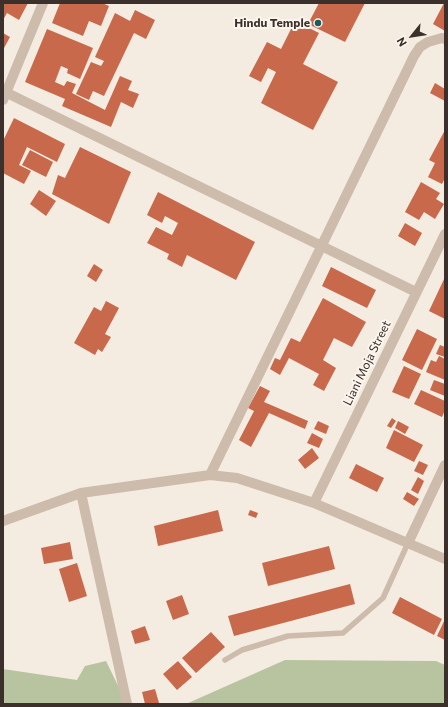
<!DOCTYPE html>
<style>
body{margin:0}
#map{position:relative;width:448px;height:707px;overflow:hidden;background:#f4ebe1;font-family:Commissioner,sans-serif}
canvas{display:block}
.frame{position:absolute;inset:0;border:4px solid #3b302b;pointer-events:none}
.north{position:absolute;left:392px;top:16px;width:40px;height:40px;-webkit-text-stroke:3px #fbf5ee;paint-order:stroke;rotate:240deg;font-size:11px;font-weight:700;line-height:16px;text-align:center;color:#3b302b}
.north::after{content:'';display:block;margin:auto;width:14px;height:18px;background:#3b302b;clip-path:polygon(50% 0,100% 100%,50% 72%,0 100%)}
</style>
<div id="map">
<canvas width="448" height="707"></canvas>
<div class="frame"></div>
<div class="north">N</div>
</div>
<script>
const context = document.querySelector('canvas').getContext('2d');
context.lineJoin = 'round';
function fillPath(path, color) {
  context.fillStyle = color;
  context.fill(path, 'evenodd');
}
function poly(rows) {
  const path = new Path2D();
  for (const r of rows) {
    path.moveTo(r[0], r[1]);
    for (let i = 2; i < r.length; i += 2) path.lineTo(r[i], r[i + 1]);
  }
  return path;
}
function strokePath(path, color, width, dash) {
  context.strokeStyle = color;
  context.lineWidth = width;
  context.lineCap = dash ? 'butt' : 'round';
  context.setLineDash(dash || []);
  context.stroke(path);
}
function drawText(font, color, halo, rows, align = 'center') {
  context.font = font + ' Commissioner,sans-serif';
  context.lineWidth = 4;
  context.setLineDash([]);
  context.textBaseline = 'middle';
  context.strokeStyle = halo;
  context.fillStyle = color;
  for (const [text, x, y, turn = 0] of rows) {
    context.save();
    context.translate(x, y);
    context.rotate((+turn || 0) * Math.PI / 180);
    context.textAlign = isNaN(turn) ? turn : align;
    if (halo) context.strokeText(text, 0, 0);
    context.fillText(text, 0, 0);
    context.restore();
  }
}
const green = poly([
 [285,660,436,661,445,665,445,704,186,704],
 [106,661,127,704,3,704,3,669,77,680,85,666]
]);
const building = poly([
 [3,3,28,3,19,20,7,13,3,20],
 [60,3,102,3,109,6,101,26,89,21,83,36,52,23],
 [319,3,365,3,345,42,308,24],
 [444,3,445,3,445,31,433,24],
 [135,10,155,20,146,39,134,33,104,96,93,91,89,100,76,94,91,62,101,66,104,61,95,57,115,13,130,21],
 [295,21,319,33,303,64,338,82,313,130,261,103,276,72,268,68,261,82,249,76,267,42,281,49],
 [47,29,93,48,80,79,67,73,68,69,61,66,55,82,64,86,67,81,76,84,72,93,105,110,120,76,132,81,128,90,139,94,133,108,121,102,111,127,62,106,65,99,25,82],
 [3,33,10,37,3,50],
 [435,83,445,89,445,101,430,93],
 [14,118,65,144,57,162,27,147,19,165,31,171,24,184,3,173,3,141],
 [445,130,445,178,442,184,428,177,435,163,429,160],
 [80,147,131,172,109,224,52,194,58,175,65,178],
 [30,150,53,162,46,177,22,165],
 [421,182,440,193,436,199,444,204,435,219,424,212,419,220,405,212],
 [39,190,56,201,46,216,30,204],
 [158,192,255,242,236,280,187,255,182,267,167,259,169,254,147,243,156,227,172,235,178,223,165,216,162,223,147,215],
 [405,223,422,233,415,246,398,236],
 [94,264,103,270,96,282,87,276],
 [331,267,376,290,367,308,322,286],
 [445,277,445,319,429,311],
 [323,298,366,322,352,347,334,338,323,360,336,368,324,391,313,385,319,374,289,358,280,375,270,369,275,358,280,360,291,338,300,342],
 [106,301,119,308,105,334,111,337,102,352,98,349,95,355,74,343,94,307,101,311],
 [417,329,437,339,422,370,402,360],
 [440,345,445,347,445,357,436,354],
 [439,356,445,359,445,380,426,372,431,360,436,362],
 [404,366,421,374,409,399,392,392],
 [434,380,445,384,445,396,430,390],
 [260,386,270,391,264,402,308,421,305,429,269,413,251,447,239,440,254,411,248,408],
 [421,390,445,401,445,410,442,417,414,404],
 [392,418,396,421,391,428,387,426],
 [318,421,329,426,326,434,314,429],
 [398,421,409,427,405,434,395,428],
 [394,430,423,445,414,462,386,448],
 [312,433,323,439,319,448,307,443],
 [312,448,319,458,305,469,298,460],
 [419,461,428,465,423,475,414,471],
 [356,464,384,478,377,492,349,478],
 [418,477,424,481,418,494,411,490],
 [407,492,419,499,414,506,403,499],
 [218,510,223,531,158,546,154,526],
 [250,510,258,513,256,518,248,515],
 [70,542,73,559,44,564,41,548],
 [329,546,335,569,268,586,262,563],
 [77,563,87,596,69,602,59,569],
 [350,584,355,604,234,636,228,616],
 [182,595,189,614,173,620,166,601],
 [400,597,442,619,434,635,392,613],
 [445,619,445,640,437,636],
 [145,626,150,640,135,644,131,631],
 [211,632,225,647,196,673,182,658],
 [178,661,192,677,177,690,163,674],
 [155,689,159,703,145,704,142,692]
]);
const lane = poly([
 [225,660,242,650,288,636,343,633,383,598,408,543]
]);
const street = poly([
 [3,91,416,292],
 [3,100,43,3],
 [210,475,414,56,420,47,428,42,442,38,445,39],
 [81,493,127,704],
 [314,503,445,234],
 [3,521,81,493,210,475,237,478,314,503,445,559],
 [408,543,445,465]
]);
const markers = [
 [318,23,4,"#1f5a5e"]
];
const poiNames = [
 ["Hindu Temple",310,23]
];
const streetNames = [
 ["Liani Moja Street",367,363,-64]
];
fillPath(green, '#b8c4a0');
fillPath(building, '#c8694b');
strokePath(lane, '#cdbbac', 5.5);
strokePath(street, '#cdbbac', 10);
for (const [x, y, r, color] of markers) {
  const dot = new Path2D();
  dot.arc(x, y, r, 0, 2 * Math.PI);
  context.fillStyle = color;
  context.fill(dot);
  strokePath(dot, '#fbf5ee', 1.5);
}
drawText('bold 12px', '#3b302b', '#fbf5ee', poiNames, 'right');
drawText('12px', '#3b302b', '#fbf5ee', streetNames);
</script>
